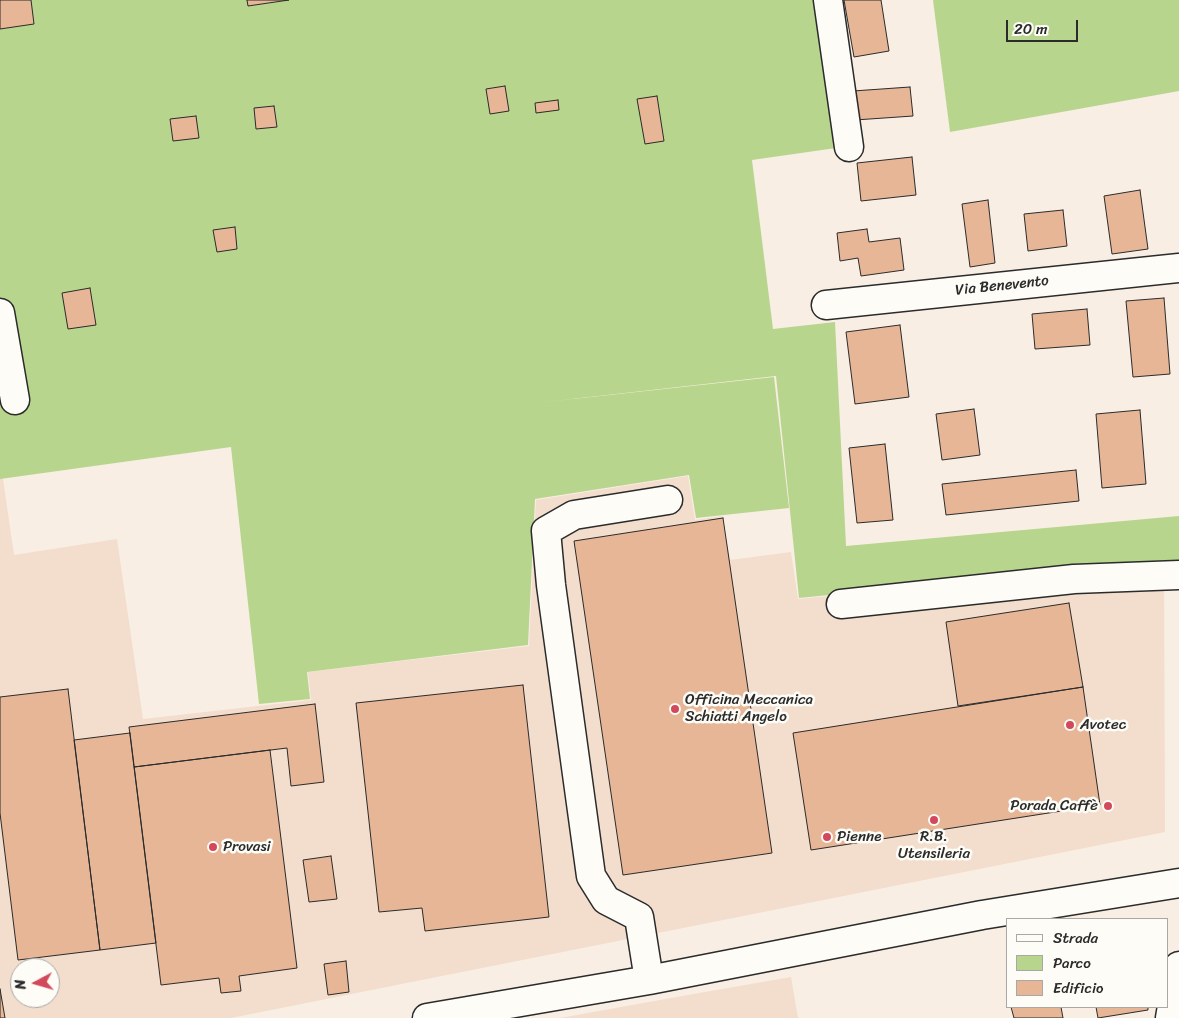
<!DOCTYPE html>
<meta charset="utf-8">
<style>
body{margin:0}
#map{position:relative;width:1179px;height:1018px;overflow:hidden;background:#f8eee4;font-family:Sriracha,sans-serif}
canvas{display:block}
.legend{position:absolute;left:1006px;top:918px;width:162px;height:90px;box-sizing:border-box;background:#fdfcf7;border:1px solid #a9a8a5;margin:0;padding:6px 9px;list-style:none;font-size:15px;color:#2b2b2b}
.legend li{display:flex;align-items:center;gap:10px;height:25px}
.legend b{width:25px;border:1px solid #a9a8a5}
.north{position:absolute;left:10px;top:958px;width:50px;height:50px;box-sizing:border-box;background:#fdfcf7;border:1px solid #a9a8a5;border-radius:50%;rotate:264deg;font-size:14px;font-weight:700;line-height:20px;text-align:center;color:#2b2b2b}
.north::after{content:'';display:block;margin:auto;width:18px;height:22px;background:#d1495b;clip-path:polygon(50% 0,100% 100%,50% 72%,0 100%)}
.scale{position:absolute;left:1006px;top:20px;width:72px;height:22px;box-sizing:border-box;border:2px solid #2b2b2b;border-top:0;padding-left:6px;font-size:15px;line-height:18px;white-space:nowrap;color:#2b2b2b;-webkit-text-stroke:4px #fdfcf7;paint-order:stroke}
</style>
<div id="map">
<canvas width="1179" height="1018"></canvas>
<ul class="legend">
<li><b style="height:6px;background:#fdfcf7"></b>Strada</li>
<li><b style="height:14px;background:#b8d58d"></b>Parco</li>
<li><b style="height:14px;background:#e6b696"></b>Edificio</li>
</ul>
<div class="north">N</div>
<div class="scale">20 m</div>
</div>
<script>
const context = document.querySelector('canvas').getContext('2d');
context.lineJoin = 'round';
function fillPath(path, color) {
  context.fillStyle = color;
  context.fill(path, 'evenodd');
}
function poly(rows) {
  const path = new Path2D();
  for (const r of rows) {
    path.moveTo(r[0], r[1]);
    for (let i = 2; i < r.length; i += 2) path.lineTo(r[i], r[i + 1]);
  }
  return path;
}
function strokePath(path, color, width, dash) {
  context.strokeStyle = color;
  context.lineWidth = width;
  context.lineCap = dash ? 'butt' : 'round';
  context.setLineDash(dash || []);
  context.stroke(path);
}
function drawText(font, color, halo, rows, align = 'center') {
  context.font = font + ' Sriracha,sans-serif';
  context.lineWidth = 5;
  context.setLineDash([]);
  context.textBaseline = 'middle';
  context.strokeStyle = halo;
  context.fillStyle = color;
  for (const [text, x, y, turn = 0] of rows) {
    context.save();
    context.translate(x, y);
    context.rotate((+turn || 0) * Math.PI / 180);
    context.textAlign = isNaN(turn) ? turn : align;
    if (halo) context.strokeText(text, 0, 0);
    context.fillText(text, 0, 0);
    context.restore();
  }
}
const built = poly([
 [0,458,14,555,117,539,143,719,311,700,308,672,529,646,536,500,688,476,695,520,722,516,730,560,791,552,798,599,1164,563,1165,832,231,1018,0,1018],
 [20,968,50,968,50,998,20,998],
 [791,977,798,1018,560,1018,682,996]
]);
const green = poly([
 [0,0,818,0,836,148,752,160,773,329,835,322,846,546,1179,516,1179,564,1098,568,799,598,776,376,536,403,774,377,789,508,696,518,689,475,535,499,528,645,307,672,310,699,259,704,231,447,0,479],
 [933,0,1179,0,1179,91,950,132]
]);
const building = poly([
 [0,0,31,0,34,24,0,29,0,0],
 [247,0,289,0,248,6,247,0],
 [844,0,881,0,889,51,854,57,844,0],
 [505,86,509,111,490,114,486,89,505,86],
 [910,87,913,116,855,120,853,91,910,87],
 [657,96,664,141,645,144,637,99,657,96],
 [558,100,559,110,536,113,535,103,558,100],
 [274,106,277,127,256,129,254,108,274,106],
 [196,116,199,138,173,141,170,119,196,116],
 [912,157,916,195,861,201,857,163,912,157],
 [1140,190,1148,249,1112,254,1104,196,1140,190],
 [988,200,995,263,970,267,962,204,988,200],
 [1063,210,1067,246,1028,251,1024,214,1063,210],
 [235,227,237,249,217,252,213,230,235,227],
 [867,229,869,242,900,238,904,270,861,276,858,258,840,261,837,233,867,229],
 [90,288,96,325,68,329,62,293,90,288],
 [1164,298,1170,374,1133,377,1126,301,1164,298],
 [1087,309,1090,345,1035,349,1032,314,1087,309],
 [900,325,909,397,855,404,846,332,900,325],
 [974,409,980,455,942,460,936,414,974,409],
 [1140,410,1146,484,1102,488,1096,414,1140,410],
 [885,444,893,520,857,523,849,448,885,444],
 [1076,470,1079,501,946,515,942,484,1076,470],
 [723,518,772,853,623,875,574,541,723,518],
 [1069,603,1083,687,958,706,946,622,1069,603],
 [523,685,549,917,425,931,422,908,379,912,356,703,523,685],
 [1083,687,1100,805,811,850,793,733,1083,687],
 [68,689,100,950,18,960,0,813,0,697,68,689],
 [315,704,324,782,291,786,287,748,134,767,129,727,315,704],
 [130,733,156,943,100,950,74,740,130,733],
 [270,750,297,968,239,976,241,991,221,993,219,978,161,985,134,767,270,750],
 [331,856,337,899,309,902,303,860,331,856],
 [346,961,349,992,328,995,324,964,346,961],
 [0,989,5,1018,0,1018,0,989],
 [1011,1007,1061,1007,1063,1018,1014,1018,1011,1007],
 [1096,1007,1148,1007,1148,1010,1098,1018,1096,1007]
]);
const minor = poly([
 [828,0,849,147],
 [826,305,1179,268],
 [0,313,15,400],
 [841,604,1074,579,1179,575],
 [649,980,639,917,606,900,591,876,551,585,546,531,574,515,668,500],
 [427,1018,649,980,982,915,1179,883],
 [1170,1018,1179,966]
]);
const markers = [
 [675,709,5,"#d1495b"],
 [1070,725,5,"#d1495b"],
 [1108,806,5,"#d1495b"],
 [934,820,5,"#d1495b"],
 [827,837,5,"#d1495b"],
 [213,847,5,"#d1495b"]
];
const streetNames = [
 ["Via Benevento",1002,286,-6]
];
const poiNames = [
 ["Officina Meccanica",685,700],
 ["Schiatti Angelo",685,717],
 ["Avotec",1080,725],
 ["Porada Caffè",1098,806,"right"],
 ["Pienne",837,837],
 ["R.B.",934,837,"center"],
 ["Utensileria",934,854,"center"],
 ["Provasi",223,847]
];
fillPath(built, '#f3ddcd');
fillPath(green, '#b8d58d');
fillPath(building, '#e6b696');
strokePath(building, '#2b2b2b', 1);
strokePath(minor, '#2b2b2b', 31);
strokePath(minor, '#fdfcf7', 28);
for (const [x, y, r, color] of markers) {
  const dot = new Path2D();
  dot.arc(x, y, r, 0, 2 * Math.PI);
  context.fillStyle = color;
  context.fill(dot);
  strokePath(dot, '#fdfcf7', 2);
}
drawText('15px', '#2b2b2b', '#fdfcf7', streetNames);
drawText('15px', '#2b2b2b', '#fdfcf7', poiNames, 'left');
</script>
